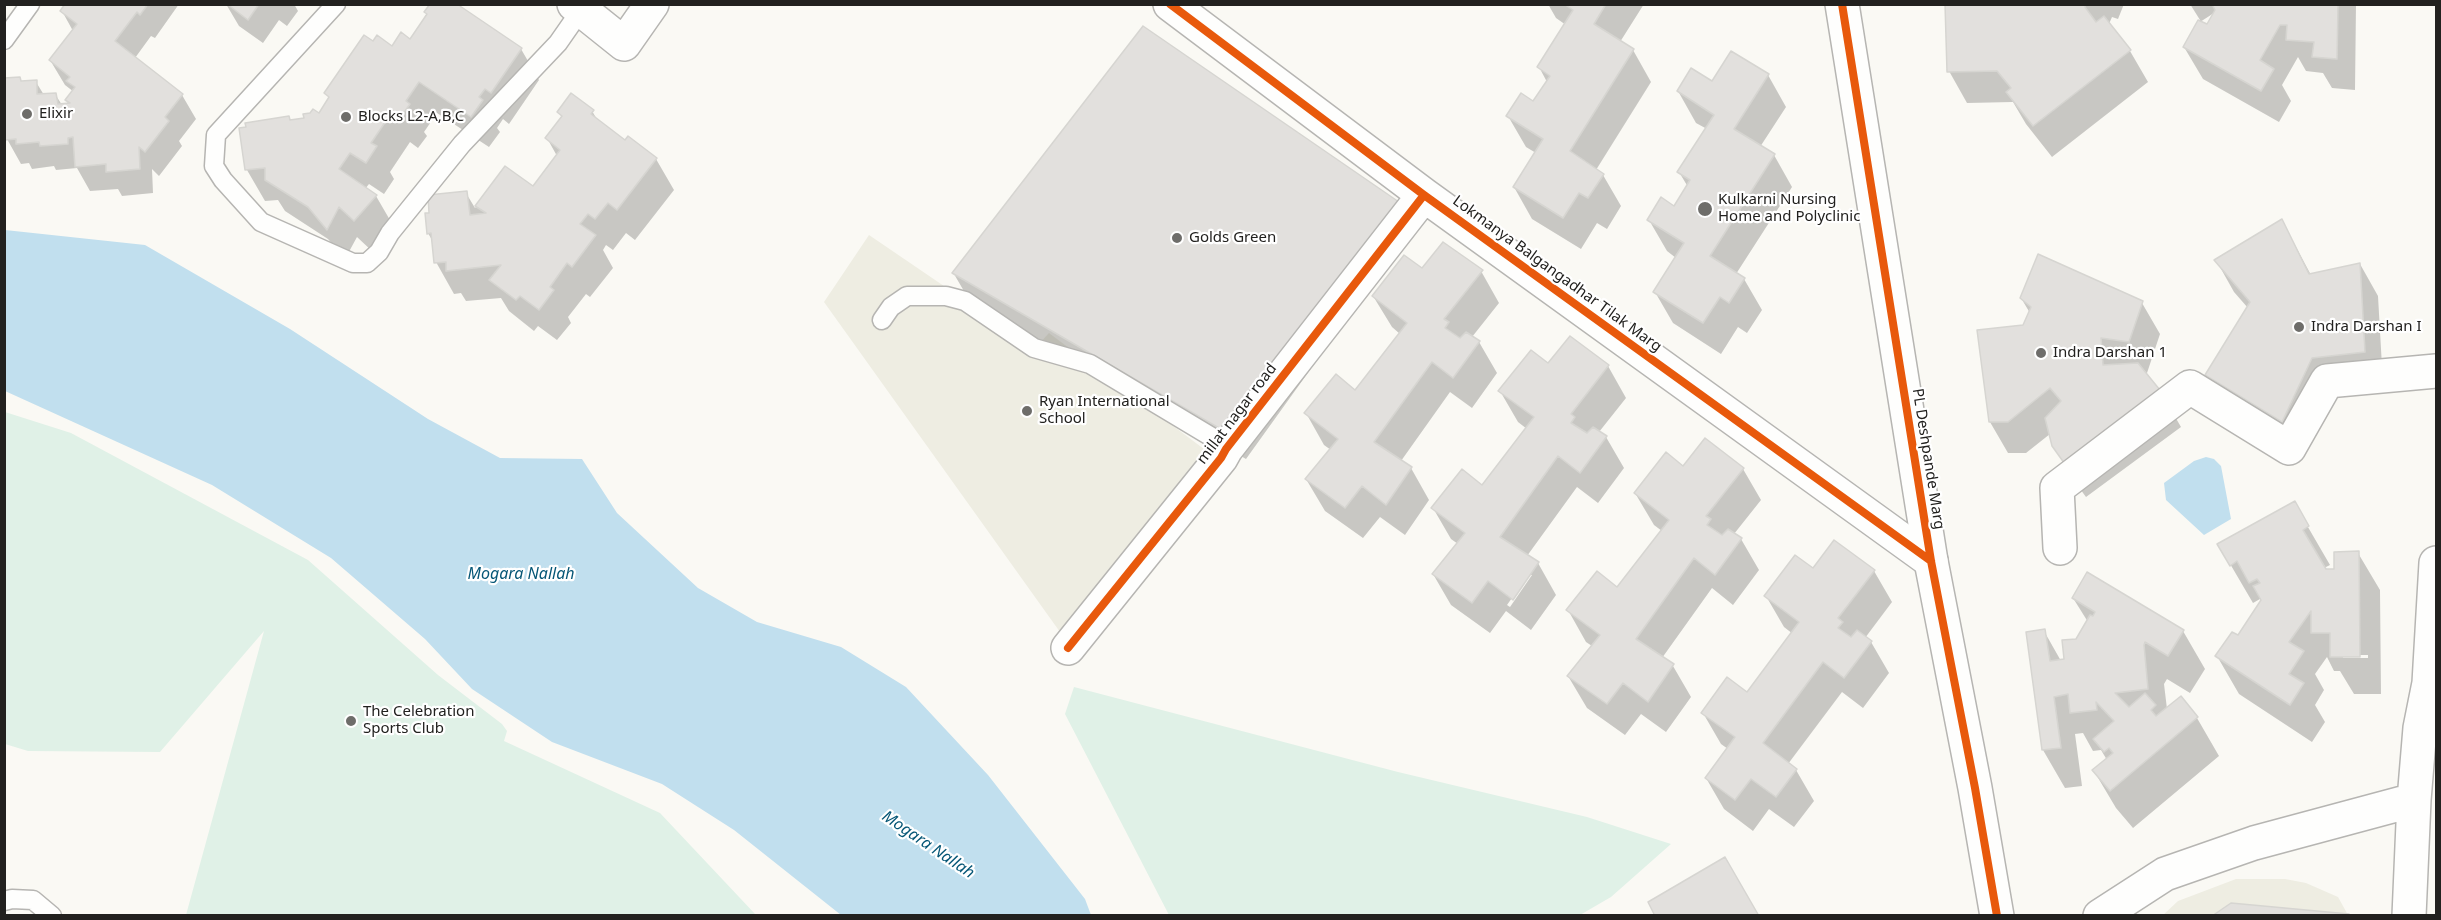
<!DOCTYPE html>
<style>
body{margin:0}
#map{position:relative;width:2441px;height:920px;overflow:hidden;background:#faf9f4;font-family:"Noto Sans",sans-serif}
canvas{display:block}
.frame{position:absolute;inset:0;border:6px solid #22211f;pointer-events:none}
</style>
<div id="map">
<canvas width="2441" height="920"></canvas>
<div class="frame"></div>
</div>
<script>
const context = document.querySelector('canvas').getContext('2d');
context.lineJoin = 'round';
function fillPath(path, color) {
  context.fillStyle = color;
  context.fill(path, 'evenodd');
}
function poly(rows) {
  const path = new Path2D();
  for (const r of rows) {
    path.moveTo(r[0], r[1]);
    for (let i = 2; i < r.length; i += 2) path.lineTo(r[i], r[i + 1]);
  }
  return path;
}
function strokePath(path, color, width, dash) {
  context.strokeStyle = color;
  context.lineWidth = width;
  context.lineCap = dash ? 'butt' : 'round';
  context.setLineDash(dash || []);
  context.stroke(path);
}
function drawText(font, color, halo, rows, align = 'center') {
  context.font = font + ' "Noto Sans",sans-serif';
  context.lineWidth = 4.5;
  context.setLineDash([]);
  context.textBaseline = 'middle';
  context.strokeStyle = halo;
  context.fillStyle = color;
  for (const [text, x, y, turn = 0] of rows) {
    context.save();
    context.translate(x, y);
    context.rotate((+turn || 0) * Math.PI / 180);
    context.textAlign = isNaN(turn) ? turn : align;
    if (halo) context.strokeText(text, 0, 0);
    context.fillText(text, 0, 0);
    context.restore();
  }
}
const built = poly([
 [869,235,1035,348,1049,333,1216,458,1065,639,824,302],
 [2236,879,2285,879,2306,883,2338,897,2348,915,2162,916,2178,901]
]);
const green = poly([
 [5,412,71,433,308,560,438,675,502,724,507,731,504,741,660,813,756,915,186,915,264,631,160,752,28,751,5,744],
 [1074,687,1398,772,1587,817,1671,844,1611,897,1580,915,1169,915,1065,714]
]);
const water = poly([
 [5,230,145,245,290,329,428,419,500,458,582,459,617,513,698,588,757,622,841,647,906,687,988,775,1085,899,1091,915,841,915,734,830,662,784,552,742,472,689,425,639,331,558,212,485,5,391],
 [2206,457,2214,459,2221,466,2231,519,2204,535,2166,500,2164,483,2194,461]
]);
const shadow = poly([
 [67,4,179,4,155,38,151,36,135,58,182,95,196,119,179,141,182,146,159,176,152,169,153,193,122,196,118,189,90,191,77,168,56,170,54,166,32,169,29,163,21,164,7,139,4,131,4,80,21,83,36,82,44,95,55,94,62,105,70,105,67,100,74,92,65,85,50,60,73,31,62,11],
 [226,4,294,4,298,11,287,26,279,20,263,43,239,26],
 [432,4,521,49,539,80,509,124,503,119,497,128,500,132,489,147,437,113,424,132,427,136,418,148,410,142,390,172,394,179,384,194,369,184,365,189,376,196,394,227,373,252,357,237,345,259,328,239,285,211,278,200,265,201,247,170,240,130,319,115,330,99,326,93,373,43,392,48,411,41],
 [1548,4,1644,4,1620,42,1633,50,1651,82,1596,170,1603,175,1621,206,1607,229,1597,223,1581,249,1532,219,1514,187,1536,153,1526,147,1508,116,1534,103,1547,82,1539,67,1566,25,1556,18],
 [1947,4,2124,4,2118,19,2112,17,2109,24,2130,51,2148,82,2052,157,2026,124,2013,102,1967,103,1949,71],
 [2190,4,2356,4,2355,90,2332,88,2323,73,2306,71,2298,57,2282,85,2291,101,2279,122,2203,79,2184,47,2200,20],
 [2214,13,2207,26,2200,22],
 [1768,75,1786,107,1760,147,1774,155,1792,187,1736,274,1744,279,1762,310,1747,333,1738,327,1721,354,1673,323,1655,292,1676,258,1667,251,1649,220,1674,208,1688,187,1679,172,1707,129,1696,123,1678,91,1712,83],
 [592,111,598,121,625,142,656,159,674,190,635,240,626,233,613,250,606,245,603,250,613,268,590,297,586,294,568,317,571,323,557,340,538,326,534,331,509,311,501,298,466,301,461,293,454,294,436,262,433,242,428,233,466,193,475,208,506,168,533,188,557,156,547,138,562,118,559,112],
 [2282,221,2311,275,2360,264,2378,296,2383,384,2330,389,2300,453,2225,406,2207,375,2248,308,2234,292,2216,260],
 [1412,228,1246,459,968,298,954,274],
 [1422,271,1481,271,1499,303,1472,337,1479,342,1497,373,1472,408,1450,392,1401,461,1411,468,1429,500,1405,535,1380,517,1363,538,1325,511,1306,479,1331,450,1324,445,1306,413,1356,393,1400,334,1392,327,1373,296],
 [2021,298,2142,303,2160,334,2147,373,2144,373,2163,396,2181,427,2086,497,2072,478,2053,445,2050,434,2026,453,2008,453,1990,422,2030,313],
 [1570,338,1608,366,1626,398,1599,432,1606,437,1624,468,1598,503,1577,487,1527,556,1538,563,1556,595,1531,630,1506,611,1490,633,1451,605,1433,574,1458,544,1451,539,1433,508,1483,487,1527,429,1518,422,1500,391,1549,365],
 [1528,575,1532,575,1510,607,1507,605],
 [1684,468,1743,469,1761,500,1734,534,1741,539,1759,570,1733,605,1712,588,1662,658,1673,666,1691,697,1666,732,1641,714,1625,735,1587,708,1568,676,1592,646,1586,642,1568,610,1618,589,1662,531,1654,525,1635,493],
 [2294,503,2330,565,2324,568,2325,571,2336,571,2358,553,2380,590,2381,694,2354,694,2340,671,2334,671,2327,657,2315,674,2324,690,2315,705,2325,722,2312,742,2239,694,2217,656,2238,638,2262,601,2260,599,2253,603,2219,545],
 [2343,655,2368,655,2368,658,2343,658],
 [1813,570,1874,571,1892,602,1865,638,1871,642,1889,673,1863,708,1842,692,1788,764,1796,770,1814,801,1794,827,1769,809,1753,831,1724,809,1706,778,1728,749,1721,744,1703,713,1747,694,1793,634,1784,627,1766,596],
 [2073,598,2183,631,2205,669,2190,693,2167,679,2164,684,2167,709,2180,698,2197,718,2219,756,2133,828,2116,808,2094,771,2107,760,2101,750,2093,751,2083,733,2075,734,2082,786,2065,788,2043,750,2028,633,2044,631,2061,661,2066,660,2088,622]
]);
const building = poly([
 [65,4,148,4,140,15,137,12,115,41,183,94,165,117,169,121,145,152,139,147,140,169,106,172,106,164,75,167,73,137,68,138,68,144,40,146,39,142,16,144,16,139,5,140,4,78,20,77,21,81,37,80,37,94,56,93,58,104,70,103,65,100,75,87,66,81,70,77,49,60,77,24,60,11,65,4],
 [227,4,259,4,248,20,227,4],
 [430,4,457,4,522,48,491,93,485,89,479,97,483,100,471,117,419,82,406,101,410,104,400,118,392,112,371,143,377,146,366,163,350,153,339,169,377,195,354,221,339,207,327,230,308,207,265,180,265,168,245,170,239,128,246,127,245,123,289,116,290,120,304,118,303,114,310,113,313,109,319,113,329,97,324,93,364,35,373,41,377,35,392,46,401,32,410,39,427,14,424,12,430,4],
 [1564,4,1606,4,1594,24,1634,49,1570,151,1604,174,1588,198,1579,193,1563,218,1513,187,1543,139,1506,116,1521,93,1533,101,1550,76,1537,67,1573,10,1564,4],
 [1945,4,2086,4,2085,7,2096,22,2104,16,2131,50,2033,126,2006,92,2011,88,1997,71,1947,72,1945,4],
 [2212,4,2338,4,2337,59,2312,57,2314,42,2286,40,2287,25,2280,25,2260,60,2274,69,2261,91,2183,47,2198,20,2207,24,2215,10,2212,4],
 [1143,26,1399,202,1231,435,952,273,1143,26],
 [1731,51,1769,74,1734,129,1775,154,1710,256,1745,278,1729,303,1720,297,1703,323,1653,292,1684,243,1647,220,1661,197,1674,206,1690,180,1677,172,1714,115,1677,91,1691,68,1712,81,1731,51],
 [571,93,594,110,591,114,625,140,628,136,657,158,617,210,608,203,595,219,588,214,580,224,596,235,572,267,567,263,550,287,554,290,539,310,520,296,516,300,489,280,501,265,446,271,446,262,434,263,431,233,427,234,425,213,429,213,428,195,467,191,470,215,486,213,475,206,505,166,533,186,560,150,545,138,562,116,557,112,571,93],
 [2282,219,2309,274,2360,263,2365,352,2312,358,2282,422,2205,375,2250,302,2214,260,2282,219],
 [1443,242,1483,270,1444,319,1449,322,1445,328,1460,338,1466,332,1480,341,1453,378,1432,362,1374,442,1412,467,1386,505,1362,486,1345,508,1305,479,1338,439,1304,413,1336,374,1355,390,1407,323,1372,296,1404,255,1422,268,1443,242],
 [2038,254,2143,301,2129,342,2101,338,2103,365,2138,363,2164,395,2067,467,2052,446,2045,418,2061,401,2050,388,2008,422,1989,422,1977,330,2023,325,2031,307,2020,298,2038,254],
 [1570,336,1609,365,1571,414,1575,417,1571,423,1587,433,1593,427,1607,436,1580,473,1558,456,1500,537,1539,562,1513,600,1488,581,1472,603,1432,574,1465,533,1431,508,1462,469,1482,485,1534,417,1498,391,1531,350,1548,363,1570,336],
 [1705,438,1744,468,1706,516,1711,519,1707,525,1722,535,1728,529,1742,538,1715,575,1694,558,1636,639,1674,664,1648,702,1623,683,1607,704,1567,676,1600,635,1566,610,1597,571,1617,587,1669,520,1634,493,1666,452,1683,466,1705,438],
 [2295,501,2309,526,2303,530,2326,569,2334,569,2334,552,2359,551,2360,657,2330,657,2330,633,2311,633,2311,611,2289,642,2304,651,2289,674,2304,683,2290,705,2215,656,2232,632,2238,635,2261,600,2253,586,2260,583,2257,579,2249,583,2237,561,2230,566,2217,544,2295,501],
 [1834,540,1875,570,1838,618,1843,622,1838,628,1851,637,1857,630,1872,641,1844,678,1823,662,1763,743,1797,769,1776,797,1751,779,1735,800,1705,778,1735,737,1701,713,1727,677,1747,692,1799,622,1764,596,1795,555,1813,568,1834,540],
 [2087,572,2184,630,2168,656,2145,642,2144,645,2148,689,2115,693,2129,707,2145,693,2156,705,2151,710,2156,716,2181,696,2198,717,2110,791,2092,770,2113,753,2109,748,2104,752,2093,739,2114,721,2096,702,2097,710,2070,713,2068,694,2054,697,2061,748,2042,750,2026,632,2045,629,2050,661,2064,659,2062,640,2076,639,2090,615,2093,616,2095,612,2072,598,2087,572],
 [1725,857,1759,916,1655,916,1648,902,1725,857],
 [2231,903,2349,914,2351,916,2212,916,2231,903]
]);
const service = poly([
 [336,4,216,135,214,166,223,180,261,222,353,263,367,263,379,252,390,233,462,144,558,43,581,10],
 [4,40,30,4],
 [882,320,891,307,907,296,946,296,965,301,1034,348,1090,364,1215,439,1226,449],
 [4,901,12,899,33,900,52,916]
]);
const minor = poly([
 [574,4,624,44,652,4],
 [1170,4,1424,195,1931,561],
 [2060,548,2057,488,2190,387,2289,448,2327,381,2436,371],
 [1068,648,1221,458,1226,449,1424,195]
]);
const tertiary = poly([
 [1842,4,1931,561,1975,788,1997,916],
 [2100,916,2165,874,2254,843,2414,800],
 [2409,916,2414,800,2420,728,2429,683,2436,563]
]);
const cycleway = poly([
 [1170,4,1424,195,1931,561],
 [1842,4,1931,561,1975,788,1997,916],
 [1068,648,1221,458,1226,449,1424,195]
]);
const markers = [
 [27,114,6,"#6e6d6a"],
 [346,117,6,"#6e6d6a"],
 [1705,209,8,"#6e6d6a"],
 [1177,238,6,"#6e6d6a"],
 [2299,327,6,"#6e6d6a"],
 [2041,353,6,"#6e6d6a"],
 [1027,411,6,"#6e6d6a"],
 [351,721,6,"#6e6d6a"]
];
const poiNames = [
 ["Elixir",39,114],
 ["Blocks L2-A,B,C",358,117],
 ["Kulkarni Nursing",1718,200],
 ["Home and Polyclinic",1718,217],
 ["Golds Green",1189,238],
 ["Indra Darshan I",2311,327],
 ["Indra Darshan 1",2053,353],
 ["Ryan International",1039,402],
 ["School",1039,419],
 ["The Celebration",363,712],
 ["Sports Club",363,729]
];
const streetNames = [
 ["Lokmanya Balgangadhar Tilak Marg",1557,274,36],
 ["millat nagar road",1237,414,-53],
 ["PL Deshpande Marg",1928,459,81]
];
const waterNames = [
 ["Mogara Nallah",521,574],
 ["Mogara Nallah",928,845,34]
];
fillPath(built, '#eeede2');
fillPath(green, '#e0f1e7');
fillPath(water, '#c1dfee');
fillPath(shadow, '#0003');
fillPath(building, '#e2e0dd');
strokePath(building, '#d6d5d1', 1.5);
strokePath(service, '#b6b5b2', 21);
strokePath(minor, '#b6b5b2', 36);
strokePath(tertiary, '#b6b5b2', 36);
strokePath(service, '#fefefd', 18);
strokePath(minor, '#fefefd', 33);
strokePath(tertiary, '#fefefd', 33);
strokePath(cycleway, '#e8590c', 8);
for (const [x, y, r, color] of markers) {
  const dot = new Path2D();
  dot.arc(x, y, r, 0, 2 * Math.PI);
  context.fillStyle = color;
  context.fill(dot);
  strokePath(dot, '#fff', 2);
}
drawText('15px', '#22211f', '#fff', poiNames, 'left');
drawText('15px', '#22211f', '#fff', streetNames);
drawText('italic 16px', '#055676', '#fff', waterNames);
</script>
